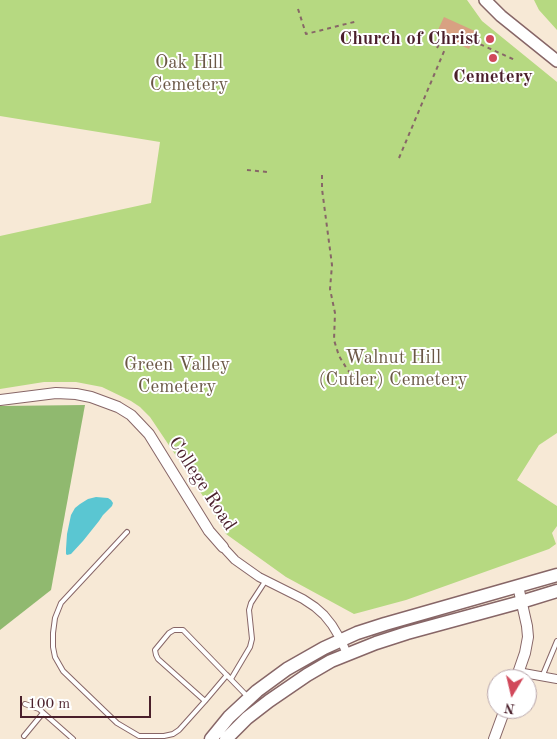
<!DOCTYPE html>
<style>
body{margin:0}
#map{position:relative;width:557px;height:739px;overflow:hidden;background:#f7e9d6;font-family:"Old Standard TT",serif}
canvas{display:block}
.north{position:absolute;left:487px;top:669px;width:50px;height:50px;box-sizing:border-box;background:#fff;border:1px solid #b7a5aa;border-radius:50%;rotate:189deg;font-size:14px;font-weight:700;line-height:20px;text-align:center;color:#4a1f2b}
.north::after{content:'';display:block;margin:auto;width:18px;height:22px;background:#d1495b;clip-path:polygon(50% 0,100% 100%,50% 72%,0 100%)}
.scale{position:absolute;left:20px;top:696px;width:131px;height:22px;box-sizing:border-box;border:2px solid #4a1f2b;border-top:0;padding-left:6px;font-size:15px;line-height:18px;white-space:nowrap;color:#4a1f2b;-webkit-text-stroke:4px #fff;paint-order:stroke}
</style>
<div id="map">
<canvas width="557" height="739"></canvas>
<div class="north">N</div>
<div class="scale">100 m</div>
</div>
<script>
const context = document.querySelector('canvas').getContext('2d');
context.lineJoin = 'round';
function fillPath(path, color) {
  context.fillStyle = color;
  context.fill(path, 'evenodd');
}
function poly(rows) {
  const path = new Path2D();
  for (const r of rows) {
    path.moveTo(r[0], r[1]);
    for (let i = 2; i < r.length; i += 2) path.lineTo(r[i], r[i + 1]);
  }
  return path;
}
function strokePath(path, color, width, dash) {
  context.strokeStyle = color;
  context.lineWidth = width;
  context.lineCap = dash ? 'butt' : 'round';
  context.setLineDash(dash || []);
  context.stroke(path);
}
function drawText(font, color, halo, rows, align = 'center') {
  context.font = font + ' "Old Standard TT",serif';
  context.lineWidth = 4;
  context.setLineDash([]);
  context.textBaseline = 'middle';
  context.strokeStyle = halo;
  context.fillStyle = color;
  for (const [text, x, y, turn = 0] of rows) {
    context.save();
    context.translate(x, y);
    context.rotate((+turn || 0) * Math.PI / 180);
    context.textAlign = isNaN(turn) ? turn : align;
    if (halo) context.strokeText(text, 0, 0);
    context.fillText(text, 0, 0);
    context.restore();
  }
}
const green = poly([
 [0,0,467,0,482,21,557,82,557,433,539,445,517,480,557,506,557,526,552,533,556,544,549,549,406,600,354,614,286,577,226,534,211,508,150,417,140,407,131,401,102,387,76,382,44,382,0,389,0,236,151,203,160,142,0,116],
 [534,0,557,0,557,30,539,10]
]);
const forest = poly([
 [85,405,51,590,0,630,0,406]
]);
const water = poly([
 [96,497,108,498,111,500,113,503,112,506,103,515,99,521,83,541,71,554,67,555,66,554,66,549,67,534,71,515,75,508,80,504,88,499]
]);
const building = poly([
 [444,17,477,32,469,49,436,34]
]);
const path = poly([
 [298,9,306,34,358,21],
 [473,41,515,60],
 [437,48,443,37],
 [399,158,445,49],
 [247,170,268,172],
 [322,175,322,189,332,265,330,289,335,313,334,340,339,356,347,369,356,380]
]);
const service = poly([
 [127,532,61,603,55,618,53,633,53,647,55,657,63,671,117,723,139,736,164,736,173,734,179,730,205,701],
 [227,675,205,701,158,659,156,655,155,650,169,633,174,630,183,630,247,696],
 [542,677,557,641],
 [231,679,250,647,252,639,249,610,251,603,266,580],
 [25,704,39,709,73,739],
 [24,736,43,713]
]);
const minor = poly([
 [223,547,235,560,259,577,303,599,315,607,324,615,332,625,341,640,347,654],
 [518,672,557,679]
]);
const tertiary = poly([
 [0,400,56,393,76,394,91,397,118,407,131,415,149,434,209,531,223,547],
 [516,679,525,653,528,637,527,626,518,586],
 [494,739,505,709]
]);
const secondary = poly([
 [485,0,501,16,557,61]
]);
const primary = poly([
 [211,739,229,717,257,691,287,669,324,648,357,633,385,624,557,575],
 [226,739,247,718,269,701,307,675,331,661,376,643,407,633,521,602,557,591]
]);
const markers = [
 [490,39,5,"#d1495b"],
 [493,58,5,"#d1495b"]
];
const poiNames = [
 ["Church of Christ",480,39],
 ["Cemetery",493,77,"center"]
];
const parkNames = [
 ["Oak Hill",189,63],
 ["Cemetery",189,85],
 ["Walnut Hill",393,358],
 ["(Cutler) Cemetery",393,380],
 ["Green Valley",177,365],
 ["Cemetery",177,387]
];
const streetNames = [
 ["College Road",202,484,57]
];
fillPath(green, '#b6d981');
fillPath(forest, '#90b96f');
fillPath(water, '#5ac6d2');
fillPath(building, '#d8a182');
strokePath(service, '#876667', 6);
strokePath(minor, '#876667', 10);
strokePath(tertiary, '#876667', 12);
strokePath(secondary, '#876667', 14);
strokePath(primary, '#876667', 15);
strokePath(path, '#876667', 2, [4, 4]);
strokePath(service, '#fff', 4);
strokePath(minor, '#fff', 8);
strokePath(tertiary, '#fff', 10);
strokePath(secondary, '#fff', 11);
strokePath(primary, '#fff', 12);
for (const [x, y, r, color] of markers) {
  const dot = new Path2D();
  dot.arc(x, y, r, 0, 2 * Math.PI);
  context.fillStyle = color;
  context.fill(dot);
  strokePath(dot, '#fff', 2);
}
drawText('bold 19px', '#4a1f2b', '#fff', poiNames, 'right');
drawText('19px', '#6a5745', '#fff', parkNames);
drawText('19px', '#4a1f2b', '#fff', streetNames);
</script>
